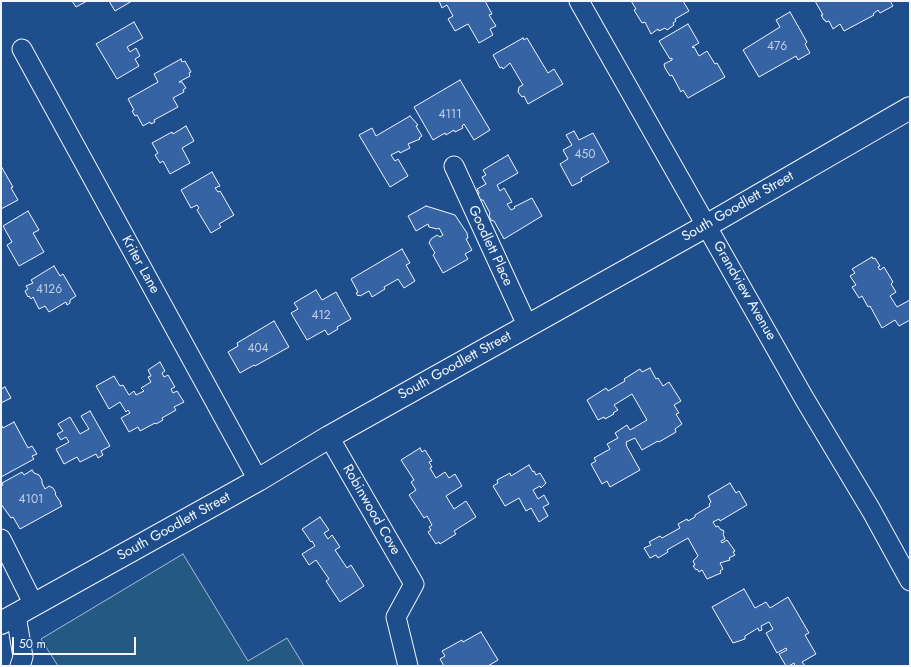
<!DOCTYPE html>
<style>
body{margin:0}
#map{position:relative;width:911px;height:667px;overflow:hidden;background:#1f4e8c;font-family:Jost,sans-serif}
canvas{display:block}
.frame{position:absolute;inset:0;border:2px solid #f2f6ff;pointer-events:none}
.scale{position:absolute;left:12px;top:637px;width:124px;height:18px;box-sizing:border-box;border:2px solid #f2f6ff;border-top:0;padding-left:5px;font-size:12px;line-height:14px;white-space:nowrap;color:#f2f6ff;-webkit-text-stroke:3px #1f4e8c;paint-order:stroke}
</style>
<div id="map">
<canvas width="911" height="667"></canvas>
<div class="frame"></div>
<div class="scale">50 m</div>
</div>
<script>
const context = document.querySelector('canvas').getContext('2d');
context.lineJoin = 'round';
function fillPath(path, color) {
  context.fillStyle = color;
  context.fill(path, 'evenodd');
}
function poly(rows) {
  const path = new Path2D();
  for (const r of rows) {
    path.moveTo(r[0], r[1]);
    for (let i = 2; i < r.length; i += 2) path.lineTo(r[i], r[i + 1]);
  }
  return path;
}
function strokePath(path, color, width, dash) {
  context.strokeStyle = color;
  context.lineWidth = width;
  context.lineCap = dash ? 'butt' : 'round';
  context.setLineDash(dash || []);
  context.stroke(path);
}
function drawText(font, color, halo, rows, align = 'center') {
  context.font = font + ' Jost,sans-serif';
  context.lineWidth = 3;
  context.setLineDash([]);
  context.textBaseline = 'middle';
  context.strokeStyle = halo;
  context.fillStyle = color;
  for (const [text, x, y, turn = 0] of rows) {
    context.save();
    context.translate(x, y);
    context.rotate((+turn || 0) * Math.PI / 180);
    context.textAlign = isNaN(turn) ? turn : align;
    if (halo) context.strokeText(text, 0, 0);
    context.fillText(text, 0, 0);
    context.restore();
  }
}
const green = poly([
 [183,554,248,661,287,638,304,666,58,666,41,639,183,554]
]);
const building = poly([
 [72,1,87,1,76,7,72,1],
 [109,1,132,1,115,11,109,1],
 [439,1,485,1,492,14,489,15,496,26,490,29,493,35,479,43,468,24,455,31,448,19,453,16,447,5,442,8,439,1],
 [631,1,683,1,689,11,675,19,676,21,673,23,674,25,667,30,665,28,659,31,658,29,651,34,645,22,642,23,634,10,636,9,631,1],
 [815,1,890,1,893,6,880,13,878,10,873,14,874,15,844,31,840,24,833,29,829,21,826,22,825,20,824,20,821,15,823,15,815,1],
 [790,12,807,42,805,44,810,53,798,60,796,56,759,77,743,50,780,27,776,20,790,12],
 [134,22,143,38,127,47,130,52,136,48,140,56,135,59,139,66,117,79,96,44,134,22],
 [688,24,699,43,692,47,693,48,694,47,699,56,707,51,715,64,717,63,725,77,688,98,683,90,681,92,672,75,670,76,665,68,664,64,672,60,672,58,670,59,659,41,688,24],
 [523,38,524,40,527,38,548,73,554,69,563,84,528,104,524,96,522,97,518,92,519,87,523,85,510,63,503,69,502,67,500,68,493,55,523,38],
 [181,59,182,62,185,61,191,72,189,73,190,76,179,82,182,82,186,88,183,90,184,92,173,98,178,107,154,120,155,122,151,124,150,122,143,126,137,115,135,116,132,111,134,110,128,99,158,82,154,74,181,59],
 [460,80,490,130,474,140,464,124,462,126,463,128,455,132,454,130,446,135,445,133,433,140,414,107,460,80],
 [410,116,418,125,416,126,422,136,419,138,420,139,408,144,410,148,400,153,399,151,391,155,395,161,398,159,408,176,390,187,359,135,372,128,376,136,410,116],
 [186,126,194,141,182,148,190,163,170,174,163,161,160,163,155,155,158,153,152,143,172,132,173,134,186,126],
 [574,131,579,140,593,133,609,162,581,178,582,181,572,186,560,164,568,159,563,150,572,145,566,135,574,131],
 [508,155,518,173,497,185,500,191,504,188,512,202,507,204,511,210,515,208,514,207,532,198,542,216,504,239,494,221,491,220,489,216,490,213,483,200,480,200,478,195,479,193,477,189,486,184,482,177,486,175,483,170,508,155],
 [1,166,13,187,11,188,18,200,1,209,1,166],
 [212,172,220,186,215,188,218,192,220,191,234,215,219,224,221,227,211,233,197,210,199,208,197,205,191,208,181,190,212,172],
 [426,206,455,215,467,233,468,238,466,239,472,250,465,254,468,259,443,273,433,255,435,253,429,243,431,239,437,235,440,237,443,235,439,228,437,229,429,227,428,224,416,231,408,216,426,206],
 [28,211,39,230,33,233,44,252,19,266,7,245,12,242,3,226,28,211],
 [402,249,410,263,406,265,415,281,404,288,398,279,384,287,385,289,372,297,369,291,360,296,359,295,358,296,356,293,358,292,351,279,402,249],
 [872,257,873,259,875,258,880,266,878,267,880,270,884,267,893,282,891,284,896,292,890,296,897,307,910,300,910,320,899,326,895,320,882,328,870,306,868,307,862,296,859,298,852,287,856,285,850,276,855,273,852,269,872,257],
 [54,266,60,276,63,274,76,296,70,300,70,303,67,305,66,302,49,312,45,306,39,309,33,297,31,299,29,296,28,297,25,291,28,289,26,286,33,283,31,280,54,266],
 [316,290,322,300,336,292,351,319,337,327,338,329,328,335,325,330,307,340,291,313,298,309,294,303,316,290],
 [274,321,289,347,255,366,254,365,240,373,228,352,238,346,237,343,274,321],
 [160,362,165,371,162,373,164,377,168,375,175,387,171,389,173,393,177,391,184,402,174,407,176,410,162,418,163,420,156,424,155,423,140,431,138,427,129,432,121,418,130,413,128,410,126,412,120,402,109,409,96,386,114,376,120,386,123,385,129,395,134,391,136,395,144,391,141,388,151,382,148,377,151,376,148,370,160,362],
 [650,368,656,379,658,378,663,386,669,382,681,401,674,405,679,413,676,414,682,424,675,429,676,432,659,442,658,441,642,450,635,438,626,442,627,444,626,445,640,470,610,487,607,481,602,484,591,464,596,461,594,458,610,449,607,444,618,438,615,433,627,425,630,430,647,420,632,394,614,405,618,410,613,413,614,414,605,419,604,417,598,420,587,400,606,388,608,391,625,381,624,379,640,369,642,372,650,368],
 [5,387,11,398,1,403,1,389,5,387],
 [90,411,110,446,101,451,103,455,98,458,96,454,80,462,77,457,64,464,56,449,69,442,66,437,61,440,57,434,63,431,58,424,70,417,80,434,89,429,81,416,90,411],
 [14,422,28,448,32,446,37,454,32,456,34,459,1,477,1,424,3,428,14,422],
 [420,448,422,452,425,450,432,461,429,462,432,467,430,468,436,478,445,472,449,478,455,474,462,486,446,496,454,509,466,501,476,517,454,531,456,534,440,544,439,542,436,544,428,532,431,530,429,527,432,525,427,516,424,518,409,495,416,490,411,482,414,480,401,460,420,448],
 [529,465,533,472,534,471,536,475,540,473,546,483,541,488,540,486,533,490,538,499,544,495,549,504,543,507,548,516,539,522,531,508,526,511,519,498,505,506,493,486,498,483,497,480,510,473,511,476,529,465],
 [32,470,34,473,39,475,42,480,42,483,45,489,49,486,53,488,56,493,55,494,61,503,60,503,62,506,20,529,13,517,11,518,1,504,1,486,3,485,2,483,22,472,24,475,32,470],
 [730,483,736,493,739,491,747,505,720,521,719,519,713,522,716,527,718,526,721,530,723,530,724,532,723,534,725,539,721,541,722,543,727,540,735,551,733,552,735,555,729,558,730,560,720,563,723,569,720,571,721,573,707,579,702,570,699,572,697,569,696,570,693,566,695,565,693,561,698,556,688,538,667,550,668,552,658,558,656,555,650,558,644,548,651,545,649,542,660,536,662,538,680,528,678,524,687,519,688,521,695,517,695,515,710,506,709,504,711,502,708,496,730,483],
 [320,517,329,530,324,533,328,539,332,535,340,547,335,550,347,568,351,565,364,586,340,602,326,581,329,579,316,560,309,565,302,554,315,546,312,541,311,542,302,529,320,517],
 [744,589,755,608,766,602,770,608,788,597,809,633,805,635,816,654,802,662,805,666,795,666,794,663,789,666,786,666,779,654,787,650,786,648,777,653,766,633,773,629,769,622,761,626,762,630,759,631,758,628,745,636,745,639,733,643,712,607,744,589],
 [481,632,498,660,488,666,444,666,440,659,445,656,442,651,462,640,463,642,481,632]
]);
const minor = poly([
 [579,1,804,398,871,510,910,581],
 [22,49,258,480],
 [454,166,527,325],
 [329,437,414,584,396,617,408,666],
 [1,539,34,605],
 [16,615,23,657,20,666]
]);
const major = poly([
 [1,623,258,480,329,437,706,226,910,108]
]);
const numberNames = [
 ["476",777,47],
 ["4111",450,115],
 ["450",585,155],
 ["4126",49,290],
 ["412",321,316],
 ["404",258,349],
 ["4101",31,500]
];
const streetNames = [
 ["South Goodlett Street",738,207,-30],
 ["Goodlett Place",490,246,65],
 ["Kriter Lane",140,265,61],
 ["Grandview Avenue",744,291,60],
 ["South Goodlett Street",455,366,-29],
 ["Robinwood Cove",371,510,60],
 ["South Goodlett Street",174,527,-29]
];
fillPath(green, '#245a82');
strokePath(green, '#a8bbd7', 1);
fillPath(building, '#3563a3');
strokePath(building, '#f2f6ff', 1);
strokePath(minor, '#f2f6ff', 21);
strokePath(major, '#f2f6ff', 24);
strokePath(minor, '#1f4e8c', 19);
strokePath(major, '#1f4e8c', 22);
drawText('12px', '#c3d1e8', null, numberNames);
drawText('14px', '#f2f6ff', '#1f4e8c', streetNames);
</script>
